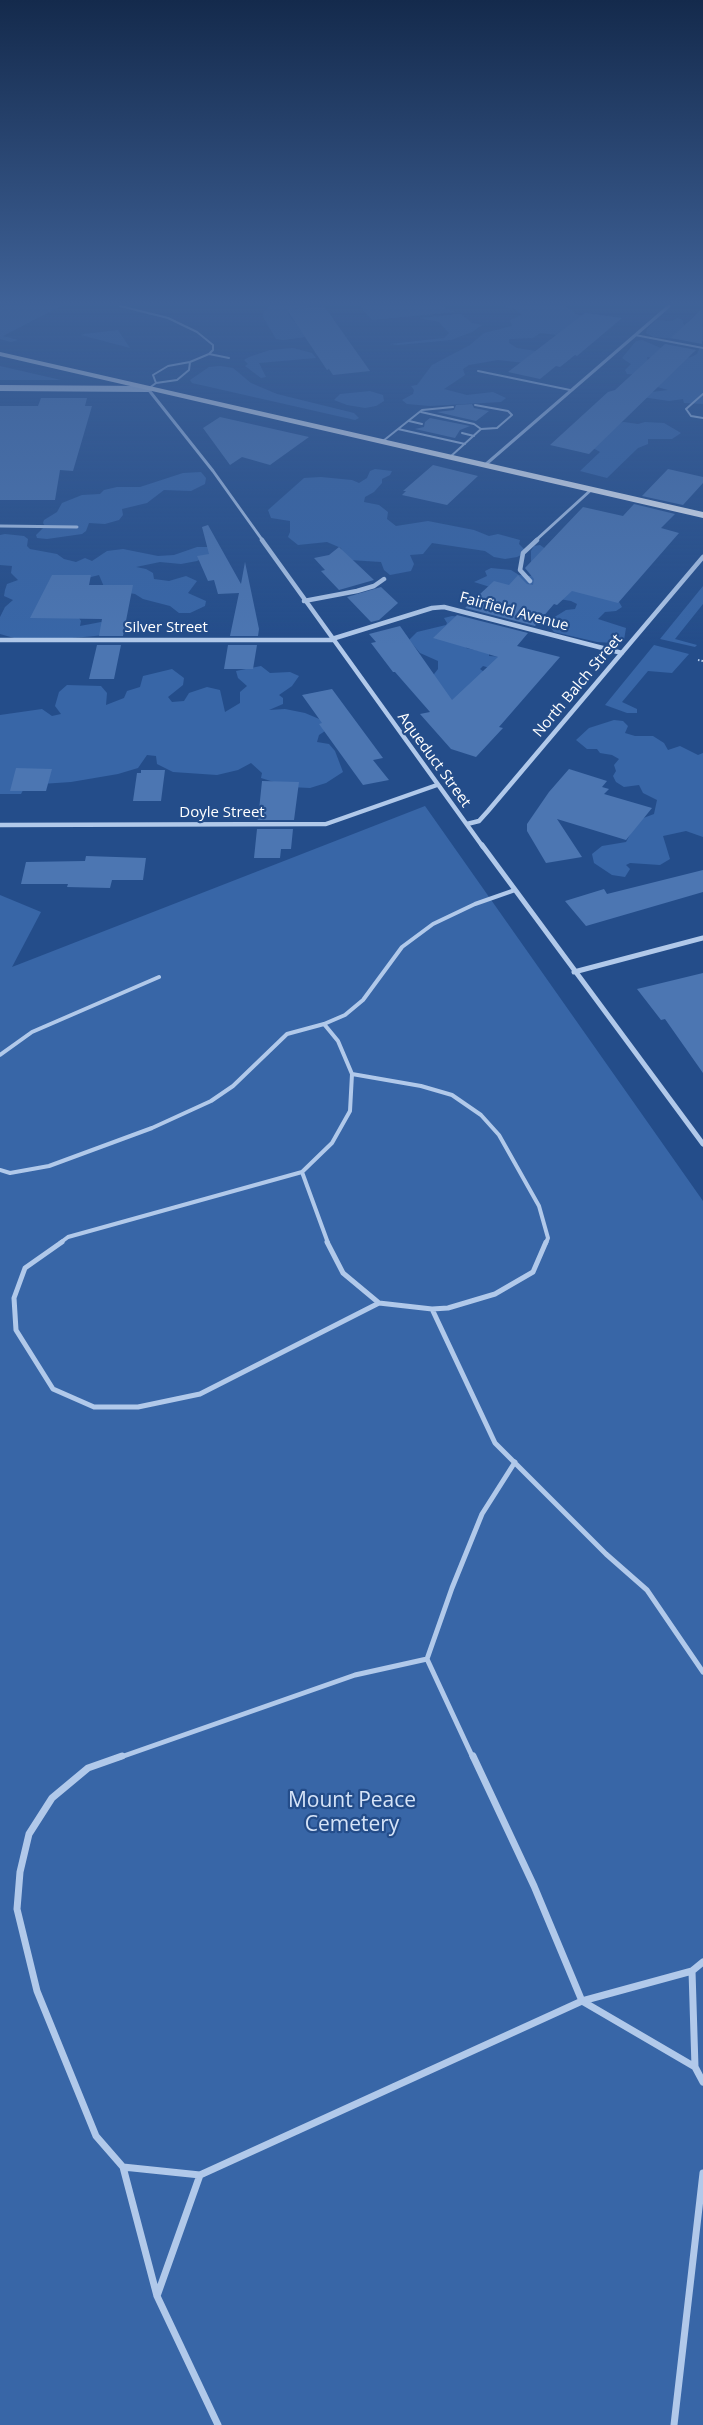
<!DOCTYPE html>
<style>
body{margin:0}
canvas{display:block;background:#244d8a}
</style>
<canvas width="703" height="2425"></canvas>
<script>
const context = document.querySelector('canvas').getContext('2d');
context.lineJoin = 'round';
function fillPath(path, color) {
  context.fillStyle = color;
  context.fill(path, 'evenodd');
}
function poly(rows) {
  const path = new Path2D();
  for (const r of rows) {
    path.moveTo(r[0], r[1]);
    for (let i = 2; i < r.length; i += 2) path.lineTo(r[i], r[i + 1]);
  }
  return path;
}
function strokePath(path, color, width, dash) {
  context.strokeStyle = color;
  context.lineWidth = width;
  context.lineCap = dash ? 'butt' : 'round';
  context.setLineDash(dash || []);
  context.stroke(path);
}
function drawText(font, color, halo, rows, align = 'center') {
  context.font = font + ' "Open Sans",sans-serif';
  context.lineWidth = 4.5;
  context.setLineDash([]);
  context.textBaseline = 'middle';
  context.strokeStyle = halo;
  context.fillStyle = color;
  for (const [text, x, y, turn = 0] of rows) {
    context.save();
    context.translate(x, y);
    context.rotate((+turn || 0) * Math.PI / 180);
    context.textAlign = isNaN(turn) ? turn : align;
    if (halo) context.strokeText(text, 0, 0);
    context.fillText(text, 0, 0);
    context.restore();
  }
}
const green = poly([
 [4,306,61,306,3,336,18,340,11,342,0,339,0,307],
 [270,306,315,306,288,310,289,315,306,337,283,340,276,339,263,317,264,311],
 [360,306,442,306,454,312,372,320],
 [502,306,566,306,575,314,586,317,566,336,540,333,533,338,509,339,509,343,517,348,542,352,525,363,498,360,469,365,463,369,465,375,444,389,467,395,493,392,506,398,501,402,430,406,407,404,402,400,413,394,414,390,411,386,417,385,432,365,470,345,484,333,512,326,510,320,522,315,517,310],
 [461,314,472,323,482,325,472,332,451,340,398,345,390,344,444,338,449,333,439,322,419,318],
 [677,318,683,320,683,324,686,326,703,327,703,341,653,337,646,333,647,329,656,320,672,321],
 [118,330,130,348,81,335,84,334],
 [642,340,668,351,657,359,647,357,649,364,691,357,697,354,699,349,703,348,703,404,684,403,683,399,669,401,642,397,652,392,668,390,650,385,668,377,627,374,625,370,631,364,622,358,636,341],
 [293,348,312,353,316,358,259,363,266,377,261,378,245,366,248,364,244,360,249,357,270,350],
 [0,366,61,380,0,380],
 [220,366,233,368,251,383,277,394,354,413,359,418,355,420,192,383,190,380,209,367],
 [370,391,383,395,384,401,376,406,365,408,347,405,334,400,340,394],
 [624,422,638,424,645,422,664,423,681,433,672,439,648,439,648,444,638,448,607,478,580,471,600,452,593,448,618,423],
 [375,469,392,471,390,475,382,479,382,483,374,492,365,497,364,502,379,505,388,512,387,519,396,526,428,521,474,530,489,536,498,534,520,540,519,544,527,552,517,557,505,559,494,557,485,551,432,543,423,554,410,555,414,564,411,571,390,575,384,570,381,562,350,560,344,557,341,548,327,542,298,545,288,537,290,532,290,521,271,518,268,510,304,478,321,477,352,480,359,483,367,478,370,471],
 [201,472,206,478,205,484,191,491,164,490,147,503,122,509,123,515,119,520,105,524,89,523,86,531,82,534,47,539,37,538,36,535,45,526,43,523,44,520,57,512,62,503,82,495,100,494,104,490,117,487,140,487,183,473],
 [5,534,24,536,28,539,27,546,30,549,57,554,64,559,76,562,85,558,92,561,107,551,123,549,158,556,174,555,197,547,211,547,218,551,197,561,181,564,160,562,136,567,146,569,153,573,154,579,169,581,186,576,197,581,188,593,206,601,205,606,190,613,179,613,170,606,143,599,135,594,105,589,99,575,87,578,77,615,81,621,80,626,101,622,110,626,106,635,61,639,14,638,0,634,0,617,5,607,13,600,4,596,5,590,7,584,18,580,11,573,12,566,0,565,0,535],
 [540,545,616,597,622,607,616,611,605,612,598,619,626,628,624,640,614,643,597,642,554,632,550,627,553,618,566,610,575,609,577,604,571,601,490,587,474,582,487,576,485,571,491,568,511,570,519,575,531,576,531,551,534,546],
 [703,586,703,604,675,639,697,645,695,647,660,639],
 [452,616,462,617,466,648,489,653,489,656,503,657,490,668,483,666,480,669,487,674,467,721,431,678,438,669,438,661,420,653,409,640,417,632,446,625,447,623,444,618],
 [654,645,689,654,672,673,648,671,622,702,637,709,637,713,627,713,605,705],
 [261,666,270,673,290,672,299,676,292,686,279,695,283,698,283,704,269,710,285,709,305,713,324,721,328,729,319,735,317,742,329,744,335,751,343,772,326,783,310,788,290,787,261,778,262,773,251,763,238,770,217,775,173,772,157,764,156,756,147,755,138,768,118,774,71,782,26,785,21,794,0,794,0,715,42,709,52,716,61,714,55,706,59,692,67,685,101,686,107,693,106,705,124,698,127,691,140,687,143,676,172,669,184,678,183,685,168,697,172,702,184,701,189,693,207,687,220,690,225,712,240,703,240,692,247,686,238,678,236,671],
 [614,720,623,721,628,726,625,733,635,736,653,736,664,743,668,750,680,746,698,755,703,753,703,837,686,831,663,836,670,859,660,865,630,863,626,865,630,869,625,877,612,875,594,863,592,854,602,846,626,842,638,820,654,814,657,800,643,793,639,785,624,787,616,782,613,776,616,771,614,765,619,759,612,755,600,753,597,749,587,749,576,740,589,728],
 [425,806,703,1201,703,2425,0,2425,0,895,41,912,12,967]
]);
const building = poly([
 [324,306,370,371,333,375,329,369,327,370,287,310],
 [703,308,702,344,671,338,673,336],
 [585,313,622,318,577,356,575,355,560,367,556,366,540,379,508,372],
 [665,344,696,350,589,454,550,445,608,392,615,390],
 [41,398,87,398,85,406,92,406,73,471,60,470,55,500,0,500,0,406,38,406],
 [472,404,474,408,489,411,476,421,437,412,454,410,456,405],
 [220,417,309,437,270,465,242,457,230,465,203,428],
 [430,418,470,426,460,430,455,438,415,429,424,427,425,422],
 [433,465,478,476,447,505,402,495,406,491,403,491],
 [668,469,703,477,703,483,683,505,642,496],
 [634,504,675,514,661,528,679,533,618,603,572,591,557,605,554,604,535,626,465,608,494,581,509,585,518,575,527,584,533,585,534,579,525,568,583,507,623,516],
 [208,525,241,584,245,562,259,629,258,636,230,636,239,593,218,594,214,580,208,581,197,556,209,554,202,527],
 [339,547,356,563,374,580,339,590,321,571,325,570,314,558,329,555],
 [52,575,91,575,89,585,133,585,123,636,99,636,102,619,30,618],
 [381,587,398,603,379,620,371,622,347,597],
 [457,615,528,633,517,646,560,657,499,727,503,728,476,757,451,749,420,714,430,712,395,672,393,672,371,643,376,642,369,634,400,626,452,700,498,657,433,638],
 [97,645,121,645,114,679,89,679],
 [228,645,257,645,253,669,224,669],
 [332,689,383,758,373,760,389,780,363,785,319,724,322,723,302,695],
 [16,768,52,769,46,791,10,791],
 [569,769,607,781,602,787,609,789,604,794,652,808,626,840,557,819,582,857,546,863,527,831,527,824,549,792],
 [141,770,165,770,161,801,133,801,137,773,141,773],
 [262,781,299,782,294,820,258,820],
 [257,829,293,829,291,849,281,849,280,858,254,858],
 [86,856,146,858,143,880,112,880,110,888,67,887,68,884,21,884,26,862,85,861],
 [703,870,703,892,586,926,565,901,604,889,607,894],
 [703,973,703,1073,665,1019,661,1020,637,989]
]);
const path = poly([
 [698,660,703,661]
]);
const laneFar3 = poly([
 [120,306,168,318,197,332,213,345,213,350,209,354,190,362,168,366,153,375,156,383],
 [635,335,703,348],
 [209,354,229,358],
 [478,371,570,390],
 [148,389,156,383,177,380,189,370,190,362],
 [703,394,686,409,691,416,703,418],
 [421,412,474,424,481,429],
 [409,421,422,424],
 [398,429,465,444],
 [462,433,474,436],
 [383,441,422,410,453,407],
 [450,457,481,429,497,428,512,415,508,411,475,405]
]);
const laneFar2 = poly([
 [0,1055,32,1032,159,977],
 [352,1074,421,1086,452,1095,481,1115,499,1135,539,1206,548,1238,546,1243],
 [0,1170,10,1173,49,1166,152,1128,211,1101,233,1086,287,1034,324,1024,345,1015,363,1000,402,947,433,924,475,904,515,890],
 [302,1172,328,1243],
 [302,1172,332,1143,350,1111,352,1074,338,1041,324,1024],
 [60,1243,68,1237,302,1172]
]);
const laneFar1 = poly([
 [62,1242,25,1268,14,1298,16,1330,53,1389,94,1407,138,1407,200,1394,379,1303,343,1273,327,1242],
 [379,1303,432,1309,448,1308,495,1294,533,1272,546,1242],
 [432,1309,495,1443,606,1554,647,1590,703,1672],
 [427,1659,473,1758],
 [427,1659,452,1588,482,1514,515,1462],
 [118,1758,355,1675,427,1659]
]);
const lane = poly([
 [122,1756,88,1768,52,1798,29,1834,20,1872,17,1909,37,1991,96,2136,123,2167,200,2175,582,2001,534,1886,473,1756],
 [582,2001,695,2067,692,1971],
 [582,2001,692,1971,703,1962],
 [695,2067,703,2082],
 [123,2167,157,2296,200,2175],
 [157,2296,218,2425],
 [674,2425,703,2173]
]);
const streetFar2 = poly([
 [148,389,213,471,263,541],
 [485,465,669,306],
 [0,526,77,527],
 [535,541,592,489]
]);
const streetFar1 = poly([
 [262,540,483,847],
 [530,581,520,570,523,553,537,540],
 [304,601,357,591,374,586,384,579],
 [332,639,432,608,444,607,622,653],
 [0,640,333,640],
 [467,824,479,821,488,811,703,557],
 [0,825,326,824,437,785]
]);
const street = poly([
 [482,845,703,1144],
 [574,972,703,938]
]);
const secondary = poly([
 [0,388,148,389]
]);
const primary = poly([
 [0,352,703,512,703,518,0,356,0,352]
]);
const farStreetnames = [
 ["Fairfield Avenue",514,612,15],
 ["Silver Street",166,628],
 ["North Balch Street",578,686,-50],
 ["Aqueduct Street",434,760,54],
 ["Doyle Street",222,813]
];
const nearParknames = [
 ["Mount Peace",352,1801],
 ["Cemetery",352,1825]
];
fillPath(green, '#3866a7');
fillPath(building, '#4c76b2');
strokePath(path, '#b1c9ea', 2, [1.5, 2]);
strokePath(laneFar3, '#b1c9ea', 2);
strokePath(laneFar2, '#b1c9ea', 4);
strokePath(laneFar1, '#b1c9ea', 5);
strokePath(lane, '#b1c9ea', 7);
strokePath(streetFar2, '#b1c9ea', 3);
strokePath(streetFar1, '#b1c9ea', 4.5);
strokePath(street, '#b1c9ea', 5);
strokePath(secondary, '#dce7f8', 6);
fillPath(primary, '#f5f8fe');
const sky = context.createLinearGradient(0, 0, 0, 645);
sky.addColorStop(0, '#142a4c');
sky.addColorStop(0.47, '#3f6298');
sky.addColorStop(1, '#3f629800');
context.fillStyle = sky;
context.fillRect(0, 0, 703, 645);
drawText('15px', '#fff', '#244d8a', farStreetnames);
drawText('21px', '#d6e4f8', '#244d8a', nearParknames);
</script>
